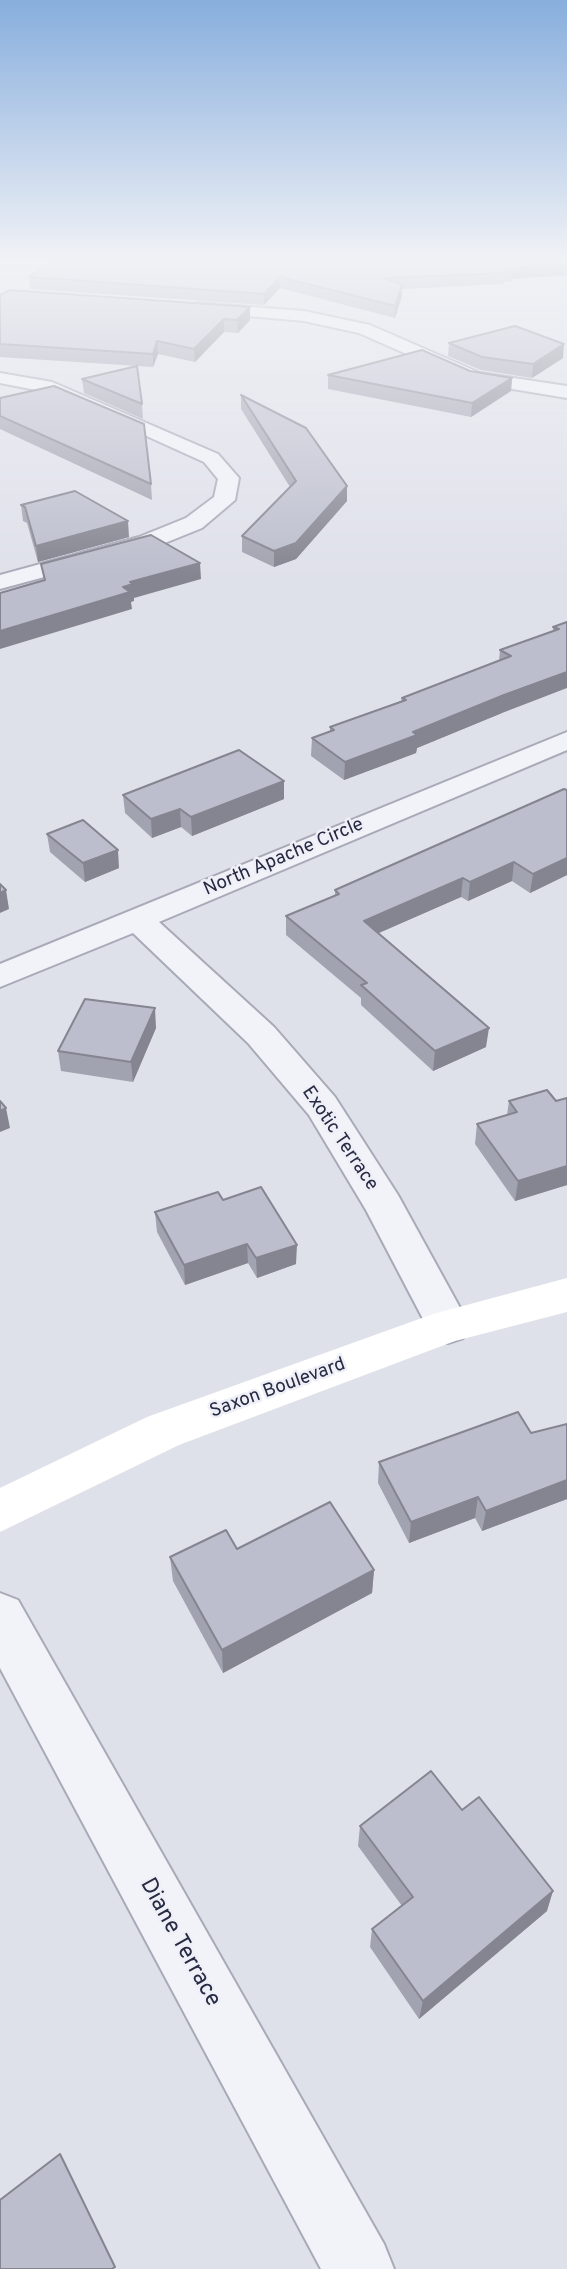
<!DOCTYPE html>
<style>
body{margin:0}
canvas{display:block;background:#dfe1ea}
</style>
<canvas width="567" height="2269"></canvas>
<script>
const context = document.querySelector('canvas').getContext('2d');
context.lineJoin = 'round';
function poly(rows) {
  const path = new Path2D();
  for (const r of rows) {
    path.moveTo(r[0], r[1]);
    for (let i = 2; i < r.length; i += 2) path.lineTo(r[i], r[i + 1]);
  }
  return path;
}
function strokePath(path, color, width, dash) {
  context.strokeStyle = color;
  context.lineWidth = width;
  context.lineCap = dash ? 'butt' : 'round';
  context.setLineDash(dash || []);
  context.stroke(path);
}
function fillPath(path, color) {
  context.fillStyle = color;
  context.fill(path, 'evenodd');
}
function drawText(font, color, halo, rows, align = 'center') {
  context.font = font + ' Overpass,sans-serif';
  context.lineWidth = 5;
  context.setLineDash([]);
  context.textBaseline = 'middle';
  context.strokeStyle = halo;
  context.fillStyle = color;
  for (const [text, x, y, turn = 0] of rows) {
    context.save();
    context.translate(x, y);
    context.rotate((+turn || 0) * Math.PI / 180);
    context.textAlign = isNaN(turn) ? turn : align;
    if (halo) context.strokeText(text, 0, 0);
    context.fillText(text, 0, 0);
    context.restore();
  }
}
const street = poly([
 [197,303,304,311,370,325,480,373,567,386,567,398,470,382,359,333,304,321,191,311,189,308,191,305,197,303],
 [0,373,52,382,218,454,239,478,235,500,202,528,155,547,0,589,0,575,139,537,186,518,214,497,218,479,204,462,120,424,41,391,0,383,0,373],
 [567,732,567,750,159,922,274,1027,335,1097,398,1195,470,1326,463,1338,448,1343,433,1338,366,1210,309,1115,248,1043,133,933,0,987,0,964,567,732],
 [0,1593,18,1600,384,2244,394,2269,321,2269,0,1668,0,1593]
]);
const secondary = poly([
 [567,1278,567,1312,455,1341,179,1445,0,1532,0,1488,147,1417,433,1314,567,1278]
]);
const wall = poly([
 [567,259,567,275,512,279,511,282,504,282,504,284,402,289,402,296,395,318,280,288,264,305,30,289,29,277],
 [0,294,1,295,250,307,250,320,238,333,224,332,195,362,158,354,153,367,0,357],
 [449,343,563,358,532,378,481,370,448,356],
 [470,371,512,378,511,391,471,417,328,389,328,375],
 [82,379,142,404,143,419,84,393],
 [241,395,347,501,296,559,274,567,242,552,242,536,290,487,241,409],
 [0,398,151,484,152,500,0,429],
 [21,505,129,537,38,562,27,523,23,521],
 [567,622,502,713,417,748,416,753,344,780,311,756,312,738,330,732,330,727,401,701,402,698,499,661,500,650,553,631,553,627],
 [567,790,567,875,530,893,512,881,468,901,461,897,378,933,486,1047,433,1071,361,1005,361,998,286,935,286,916,335,896,335,890],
 [123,795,284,799,192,836,181,827,152,838,125,813],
 [47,834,119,868,85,882,50,852],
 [156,1028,133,1082,61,1071,58,1051],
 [567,1098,567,1185,515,1201,475,1144,477,1124,507,1115,509,1101,556,1101],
 [223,1200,296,1264,257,1278,248,1263,185,1285,157,1232,155,1212],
 [567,1424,567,1499,482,1531,475,1518,409,1543,378,1483,379,1462,531,1433],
 [237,1549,374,1570,372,1593,223,1673,173,1581,170,1557],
 [462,1810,547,1911,419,2019,370,1947,372,1929,402,1906,358,1846,360,1826]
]);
const shadedWall = poly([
 [567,264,567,275,512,279,512,271,510,268],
 [280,277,280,288,264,305,264,294],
 [402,285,402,296,395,318,395,306],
 [250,307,250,320,238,333,237,320],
 [224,319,224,332,195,362,194,349],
 [157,341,158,354,153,367,153,354],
 [564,344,563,358,532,378,533,364],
 [512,378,511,391,471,417,472,403],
 [347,486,347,501,296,559,274,567,274,551],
 [128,521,129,537,38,562,36,546],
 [200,563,201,579,134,598,134,601,131,602,132,609,0,649,0,631,123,587,130,582],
 [567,672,567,688,502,713,417,748,416,753,344,780,345,762,413,732,504,695],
 [284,781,284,799,192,836,191,817],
 [180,809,181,827,152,838,151,819],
 [118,850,119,868,85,882,83,863],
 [567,858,567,875,530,893,533,874],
 [514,862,512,881,468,901,470,882],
 [463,878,461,897,363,940,364,921],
 [6,890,9,909,0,913,0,893],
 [155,1008,156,1028,133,1082,131,1062],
 [489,1028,486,1047,433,1071,435,1051],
 [6,1108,10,1128,0,1132,0,1111],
 [567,1159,567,1185,515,1201,518,1181],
 [247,1244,248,1263,185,1285,184,1265],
 [297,1245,296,1264,257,1278,256,1258],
 [567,1480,567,1499,482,1531,486,1511],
 [478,1497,475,1518,409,1543,411,1522],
 [374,1570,372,1593,223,1673,222,1650],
 [553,1891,547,1911,419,2019,423,2001]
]);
const building = poly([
 [56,259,567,259,567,264,510,268,512,271,503,271,505,273,385,278,402,285,395,306,280,277,264,294,29,277,56,259],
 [9,290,250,307,237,320,224,319,194,349,157,341,153,354,0,344,0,294,1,295,9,290],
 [515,326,564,344,533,364,482,357,449,343,515,326],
 [422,350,470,371,512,378,472,403,328,375,422,350],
 [137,366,142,404,82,379,137,366],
 [54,386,144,424,151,484,0,416,0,398,54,386],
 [241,395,306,428,347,486,296,543,274,551,242,536,296,481,241,395],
 [75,491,128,521,36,546,25,507,21,505,75,491],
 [151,535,200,563,130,582,133,584,123,587,130,592,0,631,0,593,45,580,41,564,151,535],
 [567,622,567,672,504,695,413,732,417,735,345,762,312,738,334,730,330,727,406,700,402,698,511,656,500,650,559,629,553,627,567,622],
 [239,750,284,781,191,817,180,809,151,819,123,795,239,750],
 [564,789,567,790,567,858,533,874,514,862,470,882,463,878,364,921,489,1028,435,1051,361,985,367,983,286,916,339,894,335,890,564,789],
 [83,820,118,850,83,863,47,834,83,820],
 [0,884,6,890,0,893,0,884],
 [85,999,155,1008,131,1062,58,1051,85,999],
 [547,1090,556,1101,567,1098,567,1166,518,1181,477,1124,517,1112,509,1101,547,1090],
 [0,1101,6,1108,0,1111,0,1101],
 [261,1187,297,1245,256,1258,247,1244,184,1265,155,1212,218,1192,223,1200,261,1187],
 [518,1412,531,1433,567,1424,567,1480,486,1511,478,1497,411,1522,379,1462,518,1412],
 [330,1502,374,1570,222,1650,170,1557,226,1530,237,1549,330,1502],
 [431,1771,462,1810,479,1797,553,1891,423,2001,372,1929,413,1897,360,1826,431,1771],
 [60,2154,115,2267,112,2269,0,2269,0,2200,60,2154]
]);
const streetNames = [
 ["North Apache Circle",284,858,-23],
 ["Exotic Terrace",339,1139,56],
 ["Saxon Boulevard",278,1389,-20]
];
const nearStreetnames = [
 ["Diane Terrace",179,1943,61]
];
strokePath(street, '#a8aab8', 4);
fillPath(street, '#f2f3f8');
fillPath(secondary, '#fff');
fillPath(wall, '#a2a3b0');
fillPath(shadedWall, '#848590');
fillPath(building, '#bcbecd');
strokePath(building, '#848590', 2);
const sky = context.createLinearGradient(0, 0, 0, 576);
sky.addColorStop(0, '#87aedd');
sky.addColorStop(0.45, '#f1f2f6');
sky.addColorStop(1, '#f1f2f600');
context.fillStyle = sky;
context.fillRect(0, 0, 567, 576);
drawText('19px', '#262a42', '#eff0f7', streetNames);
drawText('23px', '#262a42', '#eff0f7', nearStreetnames);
</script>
